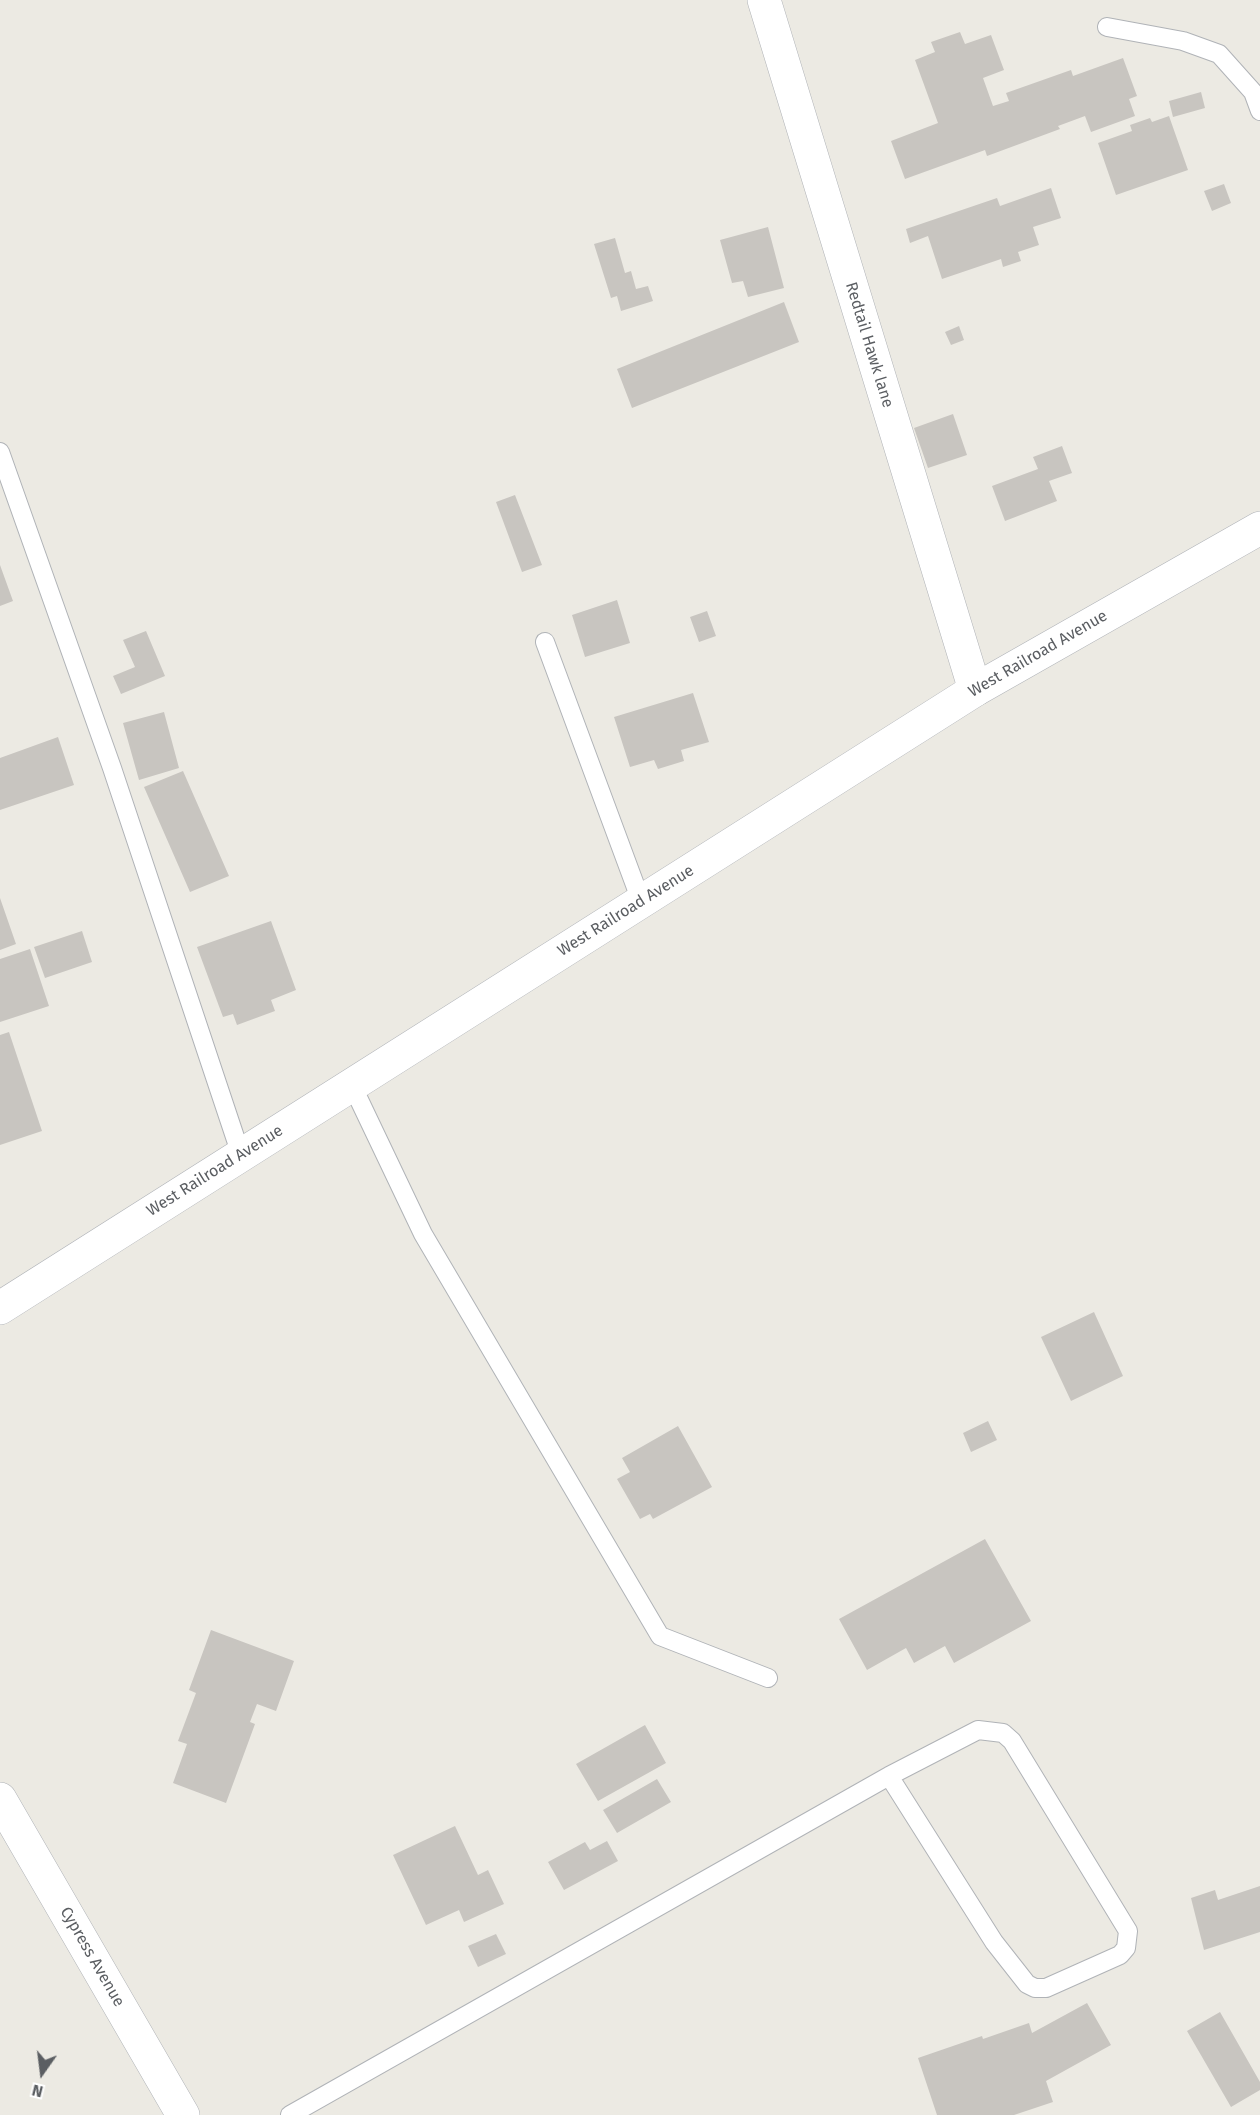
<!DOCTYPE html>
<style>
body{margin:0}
#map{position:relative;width:1260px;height:2115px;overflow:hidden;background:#eceae3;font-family:"Fira Sans",sans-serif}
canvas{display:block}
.north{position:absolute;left:12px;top:2043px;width:60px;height:60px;-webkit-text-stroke:4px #fff;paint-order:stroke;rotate:194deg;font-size:16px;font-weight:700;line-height:24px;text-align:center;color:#5b5e62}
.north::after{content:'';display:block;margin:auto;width:21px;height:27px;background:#5b5e62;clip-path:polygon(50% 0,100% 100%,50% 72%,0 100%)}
</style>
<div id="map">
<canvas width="1260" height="2115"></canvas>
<div class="north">N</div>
</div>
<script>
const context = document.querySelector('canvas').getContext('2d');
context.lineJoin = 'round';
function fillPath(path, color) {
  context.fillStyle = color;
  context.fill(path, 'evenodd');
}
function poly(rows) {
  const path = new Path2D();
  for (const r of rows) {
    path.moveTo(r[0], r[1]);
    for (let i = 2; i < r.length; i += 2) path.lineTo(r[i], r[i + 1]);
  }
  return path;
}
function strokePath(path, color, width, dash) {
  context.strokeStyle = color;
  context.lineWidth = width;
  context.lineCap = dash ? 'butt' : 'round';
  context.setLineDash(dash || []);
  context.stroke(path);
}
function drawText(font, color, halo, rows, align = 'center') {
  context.font = font + ' "Fira Sans",sans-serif';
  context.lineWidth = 5;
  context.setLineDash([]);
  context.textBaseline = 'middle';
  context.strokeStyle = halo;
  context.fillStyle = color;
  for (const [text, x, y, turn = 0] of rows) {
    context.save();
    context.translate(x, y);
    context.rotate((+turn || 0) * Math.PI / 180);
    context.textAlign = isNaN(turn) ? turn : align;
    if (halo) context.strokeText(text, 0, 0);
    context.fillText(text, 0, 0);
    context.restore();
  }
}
const building = poly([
 [960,32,965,44,991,35,1004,70,983,78,993,106,1009,101,1006,93,1071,70,1073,76,1123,58,1137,96,1129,99,1135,116,1091,132,1085,116,1058,126,1060,129,987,156,985,150,905,179,891,141,938,123,915,60,935,52,931,42],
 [1201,92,1205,108,1173,117,1169,101],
 [1169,116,1188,170,1116,195,1098,143,1132,131,1130,125,1150,118,1152,122],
 [1224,184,1231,203,1212,211,1204,191],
 [1051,188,1061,218,1033,227,1039,245,1018,252,1021,261,1003,267,1001,259,942,279,928,236,910,243,906,229,997,198,1000,206],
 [768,227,784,288,748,297,743,281,732,283,720,240],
 [615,238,625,273,631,271,636,289,648,286,653,301,621,311,617,296,611,298,594,244],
 [784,302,799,342,632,408,617,369],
 [959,326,964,340,951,345,945,332],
 [953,414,967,455,928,468,914,428],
 [1062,446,1072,473,1049,481,1057,501,1005,521,992,486,1038,469,1033,457],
 [515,495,542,565,522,572,496,502],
 [0,565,13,601,0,606],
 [617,600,630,643,585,657,572,615],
 [707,611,716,636,699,642,690,617],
 [146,631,165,676,121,694,113,676,135,667,123,640],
 [693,693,709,742,681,750,684,761,658,769,654,760,630,767,614,717],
 [164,712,179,768,139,780,123,723],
 [58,737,74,785,0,810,0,758],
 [183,771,229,876,190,892,144,787],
 [0,898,16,944,0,950],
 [271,921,296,990,271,1000,275,1011,237,1025,233,1014,223,1017,197,947],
 [82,931,92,962,45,978,34,947],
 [30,949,49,1006,0,1022,0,959],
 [9,1032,42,1131,0,1145,0,1035],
 [1094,1312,1123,1376,1071,1401,1041,1337],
 [988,1421,997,1440,971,1452,963,1433],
 [678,1426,712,1487,653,1519,650,1514,640,1519,617,1479,630,1472,622,1458],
 [985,1539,1031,1621,954,1663,945,1646,914,1663,906,1648,867,1670,839,1619],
 [211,1630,294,1661,276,1711,257,1704,250,1722,255,1724,226,1803,173,1783,187,1744,178,1741,196,1693,189,1690],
 [645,1725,666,1763,598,1801,576,1764],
 [657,1779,671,1802,617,1833,603,1810],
 [455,1826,478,1875,488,1870,504,1904,464,1922,459,1910,426,1925,393,1855],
 [607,1841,618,1861,564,1890,548,1862,585,1842,590,1850],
 [1260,1886,1260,1932,1204,1950,1191,1898,1215,1890,1218,1900],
 [496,1934,506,1954,478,1967,468,1946],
 [1087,2003,1111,2045,1046,2081,1053,2102,1014,2115,937,2115,918,2058,982,2036,983,2039,1029,2023,1032,2033],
 [1220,2012,1260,2082,1260,2090,1231,2107,1187,2031]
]);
const lane = poly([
 [1107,27,1183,41,1219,54,1253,92,1260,111],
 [0,452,112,768,241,1155],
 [545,642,641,901],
 [352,1085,423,1234,660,1636,768,1678],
 [290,2115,889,1776,978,1730,1003,1733,1012,1741,1128,1931,1126,1948,1120,1955,1046,1988,1035,1988,1027,1984,994,1942,889,1776]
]);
const street = poly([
 [764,0,975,690],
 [0,1799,183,2115]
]);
const secondary = poly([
 [0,1308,975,690,1260,528]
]);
const streetNames = [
 ["Redtail Hawk lane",869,345,73],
 ["West Railroad Avenue",1038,654,-30],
 ["West Railroad Avenue",626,911,-32],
 ["West Railroad Avenue",215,1171,-32],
 ["Cypress Avenue",92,1957,60]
];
fillPath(building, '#c8c5c0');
strokePath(lane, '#b0b3b7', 20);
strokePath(street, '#b0b3b7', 34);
strokePath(secondary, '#afb2b7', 34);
strokePath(lane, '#fff', 18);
strokePath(street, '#fff', 33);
strokePath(secondary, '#fff', 33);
drawText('16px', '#5b5e62', '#fff', streetNames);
</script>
